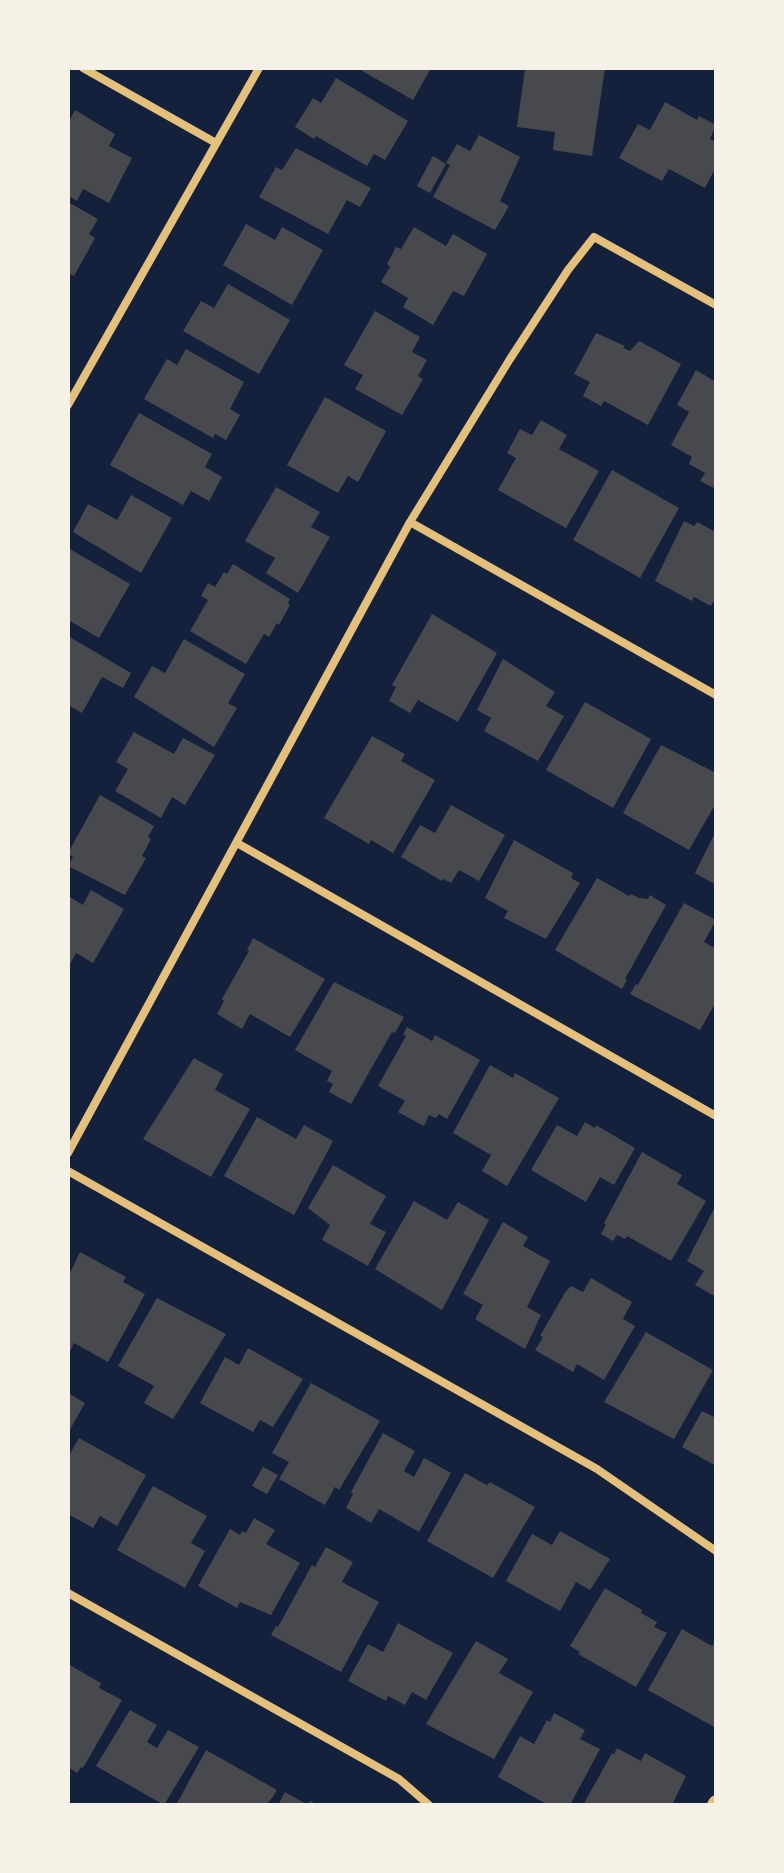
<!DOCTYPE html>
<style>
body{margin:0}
#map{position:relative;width:784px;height:1873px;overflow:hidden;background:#14213d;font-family:Mulish,sans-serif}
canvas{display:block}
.frame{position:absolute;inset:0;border:70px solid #f6f1e7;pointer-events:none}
</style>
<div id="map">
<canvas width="784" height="1873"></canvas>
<div class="frame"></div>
</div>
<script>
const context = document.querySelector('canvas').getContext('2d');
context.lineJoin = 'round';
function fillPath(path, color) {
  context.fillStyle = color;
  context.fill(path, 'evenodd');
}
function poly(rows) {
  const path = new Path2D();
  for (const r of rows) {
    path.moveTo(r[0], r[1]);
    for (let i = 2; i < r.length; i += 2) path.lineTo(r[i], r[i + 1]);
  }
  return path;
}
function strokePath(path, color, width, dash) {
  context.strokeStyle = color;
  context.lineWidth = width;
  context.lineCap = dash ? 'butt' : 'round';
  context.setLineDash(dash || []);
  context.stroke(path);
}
const building = poly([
 [357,68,431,68,413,100],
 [525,68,605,68,592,156,553,150,555,132,517,127],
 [336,78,408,121,385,160,374,154,367,166,316,136,314,139,295,127,313,98,321,103],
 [665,102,697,120,699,116,716,125,710,139,716,142,716,167,705,188,669,169,662,181,619,158,638,124,650,130],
 [75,110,115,134,109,146,132,158,109,203,83,189,77,201,68,196,68,123],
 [479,135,520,157,500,201,509,206,495,230,433,197,450,165,446,163,457,144,470,151],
 [296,148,371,188,360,207,347,200,328,234,259,197,276,167,282,170],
 [433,156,446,164,430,193,417,186],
 [68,202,98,219,89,234,95,238,74,276,68,273],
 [246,224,275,240,282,227,323,250,292,305,223,265],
 [414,227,446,246,453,234,487,254,464,296,453,291,433,325,403,307,408,298,381,282,390,267,387,264,396,247,401,249],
 [228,284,290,320,259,374,183,331,201,301,214,308],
 [375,311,420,337,412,352,427,360,418,376,423,379,402,415,355,389,363,375,344,365],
 [596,333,625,346,623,348,630,351,639,341,681,364,648,425,604,401,601,406,583,396,590,382,574,374],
 [186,349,244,382,230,409,240,415,226,440,215,434,213,438,144,399,167,359,177,365],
 [696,370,716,382,716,489,700,481,705,473,689,464,692,457,671,445,689,412,677,405],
 [325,397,386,431,358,482,348,476,338,493,287,465],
 [139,413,212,454,205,467,222,477,209,501,191,491,183,505,110,465],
 [541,420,567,435,559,449,599,471,566,528,498,490,516,458,507,453,520,429,532,435],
 [612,470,679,508,640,578,573,540],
 [276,487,320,512,311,527,330,537,298,593,266,573,275,558,245,541],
 [131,495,172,518,141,573,73,532,88,504,117,520],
 [684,521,694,526,697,522,716,532,716,604,713,602,711,606,694,597,692,601,655,581],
 [68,548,130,584,99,638,68,620],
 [233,564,290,599,288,603,290,605,279,625,277,623,269,637,264,634,246,664,190,631,208,600,201,596,208,583,215,587,224,572,227,574],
 [432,614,497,653,458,722,418,700,410,713,389,701,396,687,392,685],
 [68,636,131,673,123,688,102,677,82,713,68,705],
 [184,639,245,674,228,703,237,708,214,747,134,697,152,666,165,673],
 [503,659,555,692,546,706,564,716,538,761,484,731,491,718,477,710],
 [585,702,651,739,613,808,546,770],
 [134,732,174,754,183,738,215,755,185,805,172,797,161,818,115,791,128,769,116,762],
 [372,736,405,754,401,761,435,780,393,853,371,840,369,844,324,818],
 [661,745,716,773,716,803,689,850,623,813],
 [100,795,154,826,148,837,151,839,142,856,146,858,125,895,68,866,73,857,68,853],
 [451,805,505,835,479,881,459,870,451,883,443,879,442,881,401,857,420,825,435,833],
 [716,831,716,885,695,873],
 [514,840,573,873,571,878,580,883,546,939,504,918,508,911,485,898],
 [597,878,629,896,631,894,639,898,648,899,650,895,666,905,625,979,627,980,622,989,555,950],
 [91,890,124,909,93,963,76,953,68,968,68,896,83,905],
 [684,903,716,920,704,942,716,949,716,1002,700,1030,630,994,636,984,638,985],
 [253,938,325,979,290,1037,250,1014,242,1029,217,1014,224,1001,222,999,249,951,247,950],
 [334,982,404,1017,395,1033,392,1032,351,1104,329,1092,333,1084,327,1081,332,1071,295,1050],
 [407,1027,432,1041,435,1035,480,1060,447,1119,439,1114,436,1118,429,1115,424,1126,398,1112,405,1101,378,1086,406,1036,403,1035],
 [194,1058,223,1074,215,1090,250,1109,211,1177,143,1139],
 [490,1065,513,1078,515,1073,559,1098,507,1186,482,1171,491,1155,453,1133],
 [257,1117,296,1139,304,1125,333,1141,294,1215,224,1176],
 [585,1122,595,1128,596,1125,635,1148,614,1185,600,1177,586,1202,531,1170,557,1125,577,1136],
 [642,1152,682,1175,677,1184,706,1201,671,1261,627,1236,625,1239,617,1235,613,1241,601,1234,606,1225,604,1223],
 [333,1165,386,1196,370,1224,386,1232,368,1266,322,1240,330,1225,308,1208],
 [414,1201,447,1220,458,1202,489,1220,442,1310,375,1269],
 [716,1205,716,1297,695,1285,704,1271,687,1261],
 [503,1222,528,1237,523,1246,550,1261,527,1307,541,1315,525,1349,475,1319,483,1305,463,1294],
 [80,1252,126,1277,123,1282,145,1294,108,1362,74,1343,68,1355,68,1277],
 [591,1278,632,1302,623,1319,635,1326,604,1380,577,1364,573,1372,535,1350,543,1337,540,1336,566,1291,571,1286,583,1292],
 [157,1298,226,1334,173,1419,144,1403,154,1386,118,1366],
 [646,1332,713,1370,674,1439,604,1402],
 [248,1348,303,1379,273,1427,260,1420,253,1432,200,1403,225,1357,239,1365],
 [311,1383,380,1421,339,1490,335,1487,325,1505,279,1479,289,1462,272,1453],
 [68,1393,85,1403,68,1433],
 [702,1411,716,1418,716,1466,682,1447],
 [383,1433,415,1451,404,1471,414,1477,424,1458,451,1473,419,1532,379,1509,371,1523,346,1508,353,1494,351,1492],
 [79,1438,146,1475,117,1526,100,1516,93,1528,68,1514,68,1457],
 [263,1467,278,1475,267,1494,252,1486],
 [465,1473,487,1485,490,1482,535,1507,493,1578,427,1541],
 [153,1486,207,1516,191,1543,205,1551,185,1588,117,1550],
 [254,1518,275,1530,266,1544,300,1563,271,1615,240,1602,237,1608,198,1586,230,1529,240,1535,242,1531,246,1533],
 [560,1531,610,1559,590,1590,576,1582,560,1611,506,1581,532,1534,552,1545],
 [326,1547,353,1562,342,1582,379,1602,341,1672,271,1635,276,1626,278,1627,312,1565,315,1567],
 [605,1588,642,1610,641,1613,657,1622,654,1627,667,1633,636,1687,578,1654,580,1652,570,1646],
 [398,1623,453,1653,426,1700,412,1692,405,1705,388,1696,386,1701,348,1681,368,1644,383,1652],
 [682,1629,712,1646,716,1640,716,1728,648,1690],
 [476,1641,508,1659,499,1673,533,1692,494,1759,426,1724],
 [68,1664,101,1683,99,1688,122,1700,83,1768,81,1767,77,1773,68,1767],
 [130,1710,157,1725,147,1742,157,1748,168,1730,199,1747,164,1805,96,1766],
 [554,1713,585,1730,580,1739,600,1749,570,1805,548,1805,498,1777,520,1736,534,1744,547,1720,550,1722],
 [617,1748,641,1761,645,1753,686,1776,672,1805,583,1805,612,1753,614,1754],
 [206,1750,277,1790,272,1798,266,1805,176,1805],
 [285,1792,308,1805,310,1801,318,1805,278,1805]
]);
const minor = poly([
 [83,68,216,143],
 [68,405,259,68],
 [410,522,716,695],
 [237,843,716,1116],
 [68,1153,410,522,510,359,568,270,594,237,716,305],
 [68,1171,597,1469,716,1551],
 [68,1593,399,1779,429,1805]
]);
const tertiary = poly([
 [714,1805,716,1802]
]);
fillPath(building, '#48494c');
strokePath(minor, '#e5c07b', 8);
strokePath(tertiary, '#e5c07b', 14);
</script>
